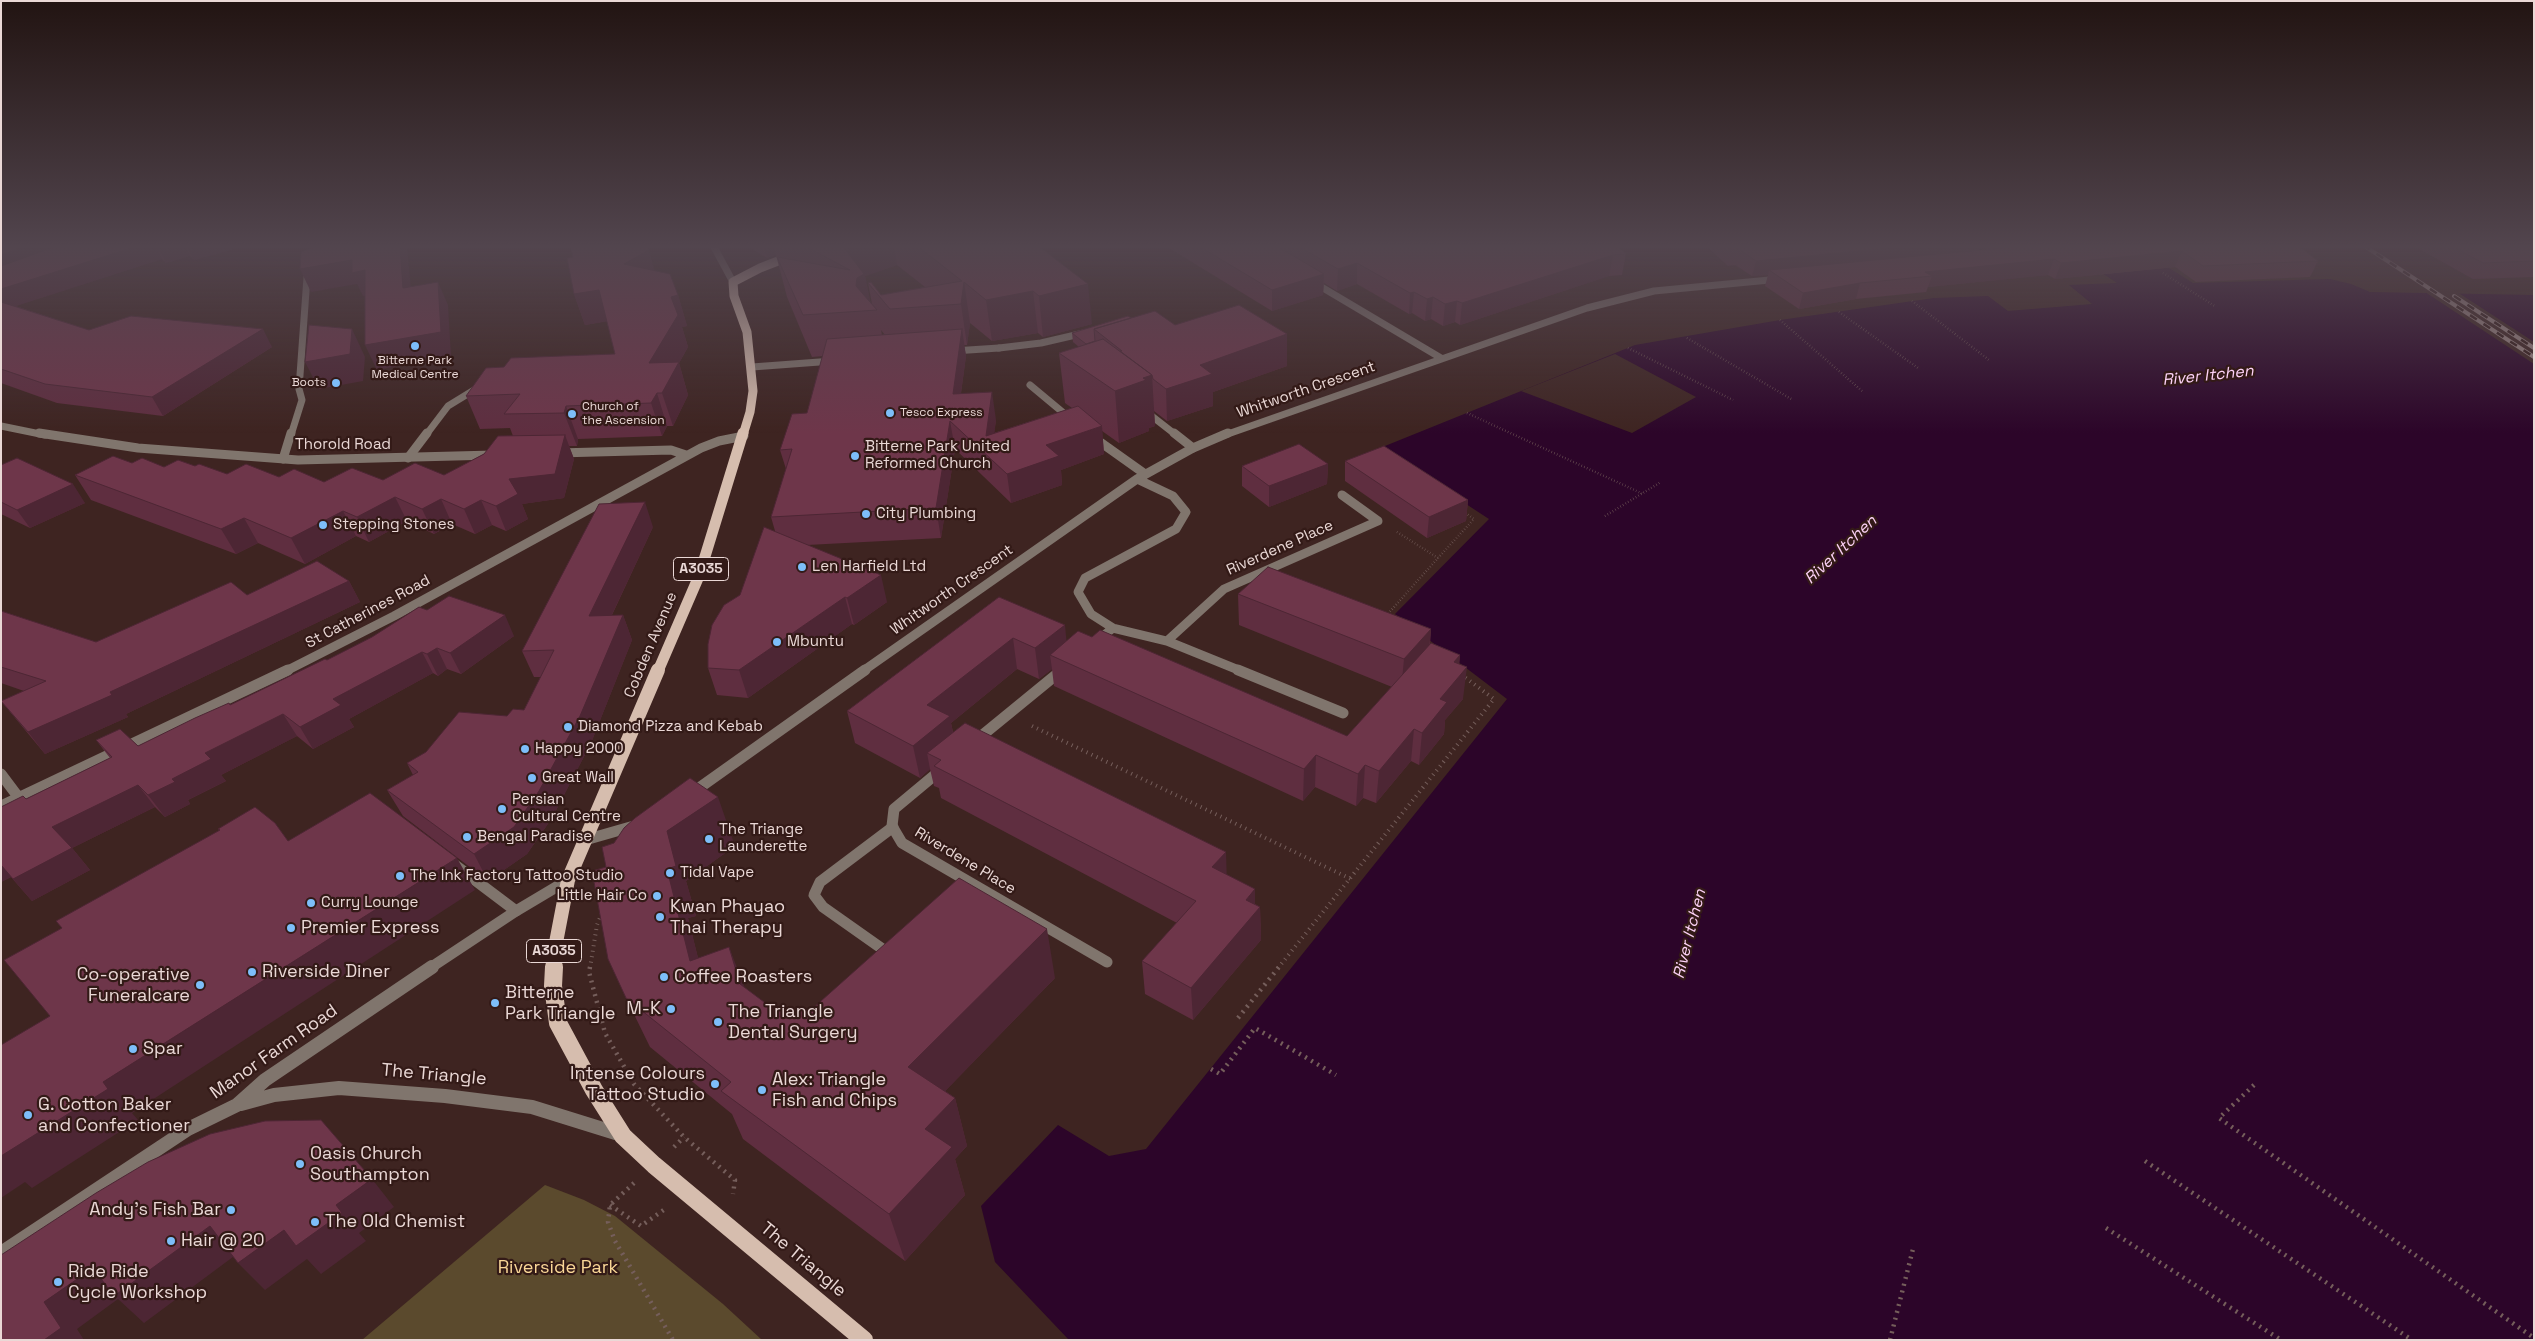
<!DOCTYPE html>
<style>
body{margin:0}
#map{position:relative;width:2535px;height:1341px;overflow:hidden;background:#3e2421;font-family:"Space Grotesk",sans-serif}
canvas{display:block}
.frame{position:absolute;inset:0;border:2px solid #ead8d6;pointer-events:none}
</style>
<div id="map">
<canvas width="2535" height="1341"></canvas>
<div class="frame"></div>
</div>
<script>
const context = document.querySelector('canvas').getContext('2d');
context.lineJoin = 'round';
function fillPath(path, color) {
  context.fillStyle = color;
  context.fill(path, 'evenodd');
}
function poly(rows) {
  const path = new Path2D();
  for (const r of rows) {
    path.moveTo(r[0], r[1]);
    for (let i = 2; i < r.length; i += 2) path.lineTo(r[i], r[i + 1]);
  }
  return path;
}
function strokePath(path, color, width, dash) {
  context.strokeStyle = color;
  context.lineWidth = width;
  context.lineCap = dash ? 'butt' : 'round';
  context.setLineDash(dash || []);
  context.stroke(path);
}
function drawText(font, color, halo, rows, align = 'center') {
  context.font = font + ' "Space Grotesk",sans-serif';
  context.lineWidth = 4.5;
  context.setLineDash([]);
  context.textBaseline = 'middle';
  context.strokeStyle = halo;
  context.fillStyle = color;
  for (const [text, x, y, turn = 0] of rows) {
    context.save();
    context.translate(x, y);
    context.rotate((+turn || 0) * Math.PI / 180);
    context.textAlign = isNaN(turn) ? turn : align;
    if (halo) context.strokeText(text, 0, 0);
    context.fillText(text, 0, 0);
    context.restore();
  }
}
const green = poly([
 [545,1185,584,1200,615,1216,723,1304,762,1340,362,1340]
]);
const water = poly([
 [2169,268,2193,283,2330,279,2351,284,2370,292,2534,295,2534,1340,1069,1340,995,1262,981,1206,1058,1125,1109,1156,1146,1149,1507,699,1395,614,1489,519,1380,448,1635,345,1780,320,1934,298,1988,296,2008,311,2092,304,2069,285,2117,283,2099,271]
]);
const pier = poly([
 [2422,290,2454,290,2534,342,2534,364],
 [1615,354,1696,397,1632,433,1521,391]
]);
const pathFar2 = poly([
 [305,245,306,254],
 [2163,273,2216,307],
 [1912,301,1989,360],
 [1839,312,1918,368],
 [1780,320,1862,391],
 [1687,338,1793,400],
 [1628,348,1733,400],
 [1467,413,1643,494],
 [1605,516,1661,482],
 [1438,558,1474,519,1464,512],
 [1386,616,1438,558,1397,532]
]);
const pathFar1 = poly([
 [1032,726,1351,879],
 [590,968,597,925,602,913],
 [1278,968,1494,699,1463,676]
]);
const path = poly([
 [590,967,589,972,605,1033,634,1084,684,1137,735,1180,733,1194],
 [1238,1018,1279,967],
 [1211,1069,1220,1074,1255,1028,1336,1075],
 [2254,1085,2219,1118,2534,1338],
 [674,1147,684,1137],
 [2145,1161,2412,1340],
 [634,1183,610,1205,608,1222,615,1241,673,1340],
 [610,1205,641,1226,665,1209],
 [2106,1228,2281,1340],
 [1890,1340,1913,1249]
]);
const serviceFar2 = poly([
 [999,348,1041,343,1084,333],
 [1030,385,1072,420],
 [1144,410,1176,435],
 [291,435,302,400,299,389,307,277],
 [426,435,448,406,479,387]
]);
const serviceFar1 = poly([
 [1174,433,1193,448],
 [1093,437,1145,474],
 [408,458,427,433],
 [283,459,291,433]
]);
const service = poly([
 [455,865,516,911],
 [891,955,823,907,814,895,820,882,893,827]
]);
const minorFar3 = poly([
 [1313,282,1441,358],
 [953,351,999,348],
 [752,367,833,361],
 [1,426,45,435],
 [1225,435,1587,308,1654,291,1780,279]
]);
const minorFar2 = poly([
 [39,433,138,448,298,460,494,455],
 [558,453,671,450,686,455],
 [1137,479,1173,496,1186,512,1176,529,1085,578,1078,592,1091,614,1113,628,1167,641,1241,671],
 [1098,640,1113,628],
 [1167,641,1224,589,1378,521,1342,495],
 [286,671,394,616,701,448,719,441,744,436],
 [863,671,1137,479,1193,448,1228,433],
 [1060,671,1063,669]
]);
const minorFar1 = poly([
 [1238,670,1343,713],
 [974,742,1062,670],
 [942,769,894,809,892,826,902,843,1107,962],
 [1,774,19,798],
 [692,793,865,670],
 [1,806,288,670],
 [585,840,634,826],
 [430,968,516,911,568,880]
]);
const minor = poly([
 [241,1104,274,1095,339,1088,445,1096,532,1107,622,1135],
 [1,1253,188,1129,237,1105,265,1080,432,967]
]);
const tertiary = poly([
 [713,245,733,282]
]);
const primaryFar3 = poly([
 [743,435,750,412,753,391,747,332,734,296,733,282,760,268,819,245]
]);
const primaryFar2 = poly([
 [658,671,699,576,743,433]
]);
const primaryFar1 = poly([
 [554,968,554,953,568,880,658,670]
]);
const primary = poly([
 [554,967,553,986,558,1023,594,1090,623,1136,654,1165,864,1340]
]);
const rail = poly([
 [2363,245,2534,357],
 [2454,296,2534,348]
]);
const wall = poly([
 [1,245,249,245,194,260,190,256,166,263,162,259,15,306,89,330,272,347,163,416,57,403,1,383],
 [745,245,1037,245,1092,324,1043,337,1038,333,992,341,970,323,967,345,964,345,966,356,961,393,996,420,994,433,1072,408,1065,403,1059,353,1079,347,1073,342,1072,333,1131,318,1175,325,1287,334,1287,366,1213,392,1213,406,1167,421,1154,411,1155,426,1149,428,1149,431,1119,443,1102,431,1104,454,1061,470,1062,485,1011,503,955,449,941,538,807,545,887,602,854,625,852,624,748,698,717,695,708,668,740,595,775,531,771,517,786,469,780,450,807,413,823,356,812,357,787,297,776,255,767,258],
 [897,265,925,287,881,295,868,283,872,304,870,301,865,276],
 [881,330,885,335,882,335],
 [1164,245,1616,245,1626,254,1622,275,1609,276,1460,325,1455,322,1443,326,1431,319,1425,321,1412,313,1409,314,1357,284,1337,291,1324,283,1323,295,1272,311],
 [1705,245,1980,245,1978,251,1986,250,1980,245,2297,245,2318,261,2310,277,2196,282,2175,267,2055,279,2048,275,1928,287,1926,292,1856,299,1799,309,1765,286,1768,275,1752,276,1735,265,1728,266],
 [2412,245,2534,245,2534,277,2473,279],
 [655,271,678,295,687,326,682,327,688,347,679,363,688,395,673,426,667,426,662,436,578,439,577,446,569,446,574,459,564,498,522,504,528,519,506,531,492,525,475,534,452,524,434,534,407,521,369,542,356,536,305,564,258,543,236,554,91,500,75,475,132,463,164,467,195,466,227,474,279,477,324,482,383,480,444,475,484,454,513,436,510,428,480,429,466,396,504,367,615,354,607,321,585,325,574,294],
 [1345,461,1468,500,1466,521,1427,538,1345,481],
 [1328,464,1327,484,1269,507,1242,486,1242,466],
 [1,465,85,503,30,528,1,514],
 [653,527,612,615,623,615,632,640,591,743,552,818,527,854,488,881,403,816,387,790,413,775,407,763,507,716,524,710,541,677,534,677,522,651],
 [349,581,360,602,126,714,128,717,45,754,1,701,24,691,1,683,1,611,96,642],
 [1238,594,1431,629,1430,645,1460,655,1459,664,1463,699,1445,720,1444,734,1419,765,1411,761,1376,803,1363,798,1356,806,1315,787,1303,801,1054,686,1052,669,1039,679,1017,669,951,723,953,732,1226,852,1226,875,1255,904,1260,907,1261,940,1193,1020,1145,994,1142,961,1177,923,941,798,939,788,934,786,930,769,920,778,855,743,847,711,999,597,1066,641,1092,637,1347,736,1392,687,1239,625],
 [427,610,514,636,461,674,447,669,438,676,433,673,349,719,354,727,313,749,297,736,221,775,226,781,188,800,190,804,165,817,155,807,72,848,90,870,32,901,11,877,1,882,26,799,110,758,96,740,138,746,230,705,327,660],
 [735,846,686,881,696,916,688,918,698,958,745,988,772,1008,812,1009,1055,978,945,1091,955,1098,967,1146,955,1159,965,1195,905,1261,743,1139,732,1114,650,1047,626,998,592,871]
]);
const shadedWall = poly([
 [28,245,86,245,1,275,1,255],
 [141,245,155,245,162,259,13,307,1,314,1,289],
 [158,245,185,245,190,256,166,263,157,246],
 [186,245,249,245,194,260],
 [400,245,407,245,413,311,403,288],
 [764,245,774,245,776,255,767,258],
 [840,245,894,245,897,265,865,276,872,310,856,286],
 [1920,245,1980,245,1977,255,1769,270,1768,275,1752,276,1756,261],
 [1995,245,2082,245,1992,254],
 [649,250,657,280,624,264],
 [2182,251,2175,267,2055,279,2061,263],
 [1613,255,1609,276,1460,325,1462,303],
 [2054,259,2048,275,1928,287,1932,276,1925,272],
 [352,260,365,270,375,294,363,296,357,284,311,292,300,269],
 [1357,263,1357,284,1337,291,1338,269],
 [1324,274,1323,295,1272,311,1272,290],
 [438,282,448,305,451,356,377,370,365,345],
 [964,282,970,323,967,345,961,304],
 [1860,283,1856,299,1799,309,1803,293],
 [1088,284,1092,324,1043,337,1039,296],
 [599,290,609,321,585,325,574,294],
 [1033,291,1038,333,992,341,986,300],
 [1414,292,1412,313,1409,314,1410,293],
 [678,295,687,326,682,327,688,347,679,363,688,395,673,426,662,393,649,363,671,297],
 [1433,297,1431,319,1425,321,1427,299],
 [1457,301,1455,322,1443,326,1445,304],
 [263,329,272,347,163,416,152,397],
 [352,329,365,357,363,381,319,389,305,362],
 [962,329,966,356,957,421,953,394],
 [1287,334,1287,366,1213,392,1213,406,1167,421,1166,389,1200,365],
 [1152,375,1155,426,1149,428,1149,431,1119,443,1115,391,1143,378],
 [992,392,996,420,991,460,986,436],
 [657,393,667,426,662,436,651,403],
 [566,406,578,439,577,446,564,413],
 [950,421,955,449,941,538,936,508],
 [1102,426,1104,454,1061,470,1062,485,1011,503,1007,474,1046,445],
 [565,435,574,459,564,498,522,504,528,519,506,531,496,506,509,479],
 [1328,464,1327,484,1269,507,1269,486],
 [73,484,85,503,30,528,17,510],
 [395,497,407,521,369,542,357,517],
 [441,499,452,524,434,534,422,509],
 [481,500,492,525,475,534,464,509],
 [1468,500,1466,521,1427,538,1429,517],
 [645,502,653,527,599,642,589,616],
 [343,511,356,536,305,564,291,538],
 [244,518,258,543,236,554,221,529],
 [881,575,887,602,854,625,847,598],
 [349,581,360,602,126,714,128,717,45,754,28,732,110,692],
 [845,597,852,624,748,698,739,670],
 [505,615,514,636,461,674,450,653],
 [623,615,632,640,591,743,552,818,527,854,488,881,474,854],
 [1065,625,1068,657,1050,655,1052,669,1039,679,1035,648],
 [1431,629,1428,660,1401,691,1404,659],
 [1013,638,1017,669,951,723,956,748,927,753,930,769,920,778,913,746,927,705],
 [437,648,447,669,438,676,427,654],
 [422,652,433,673,349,719,354,727,313,749,300,727,333,699],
 [1460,655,1458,678,1467,667,1463,699,1445,720,1444,734,1419,765,1422,733,1440,699,1454,662],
 [283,714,297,736,221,775,226,781,188,800,190,804,165,817,148,795,172,779,205,753],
 [1414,729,1411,761,1376,803,1379,771],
 [1316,755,1315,787,1303,801,1304,769],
 [1365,765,1363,798,1356,806,1358,774],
 [138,785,155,807,72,848,90,870,32,901,13,879,52,827],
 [718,797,735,846,686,881,696,916,688,918,711,1010,690,961,667,869,667,831],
 [1226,852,1227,884,1212,867],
 [457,858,475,890,132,1113,138,1120,32,1188,25,1182,1,1198,1,1156,103,1082],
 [1,865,11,877,1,882],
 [1255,889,1255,913,1260,907,1261,940,1193,1020,1191,988,1246,900],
 [1047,929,1055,978,922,1115,908,1067],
 [729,947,748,996,740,984],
 [955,1098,967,1146,955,1159,965,1195,905,1261,889,1214,925,1129],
 [372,1179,394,1207,359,1233,366,1241,321,1274,307,1259,265,1290,238,1263,284,1230,336,1205],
 [210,1226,237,1254,144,1323,118,1299,77,1329,84,1340,44,1340,44,1302,93,1268]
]);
const building = poly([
 [1,245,28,245,1,255,1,245],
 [60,245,141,245,1,289,1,266,60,245],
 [320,245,400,245,403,288,438,282,441,332,365,345,365,270,352,273,352,260,300,269,301,252,320,245],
 [570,245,647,245,649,250,624,264,670,274,678,295,671,297,678,315,649,363,679,362,662,393,657,393,651,403,566,406,564,413,504,414,520,394,466,396,486,368,504,367,511,358,615,354,599,290,574,294,567,258,573,257,570,245],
 [803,245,842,245,864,274,857,278,856,286,877,310,803,315,777,257,850,270,803,245],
 [916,245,1037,245,1088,284,1039,296,1033,291,986,300,964,282,961,304,890,309,868,283,871,282,881,295,962,281,916,245],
 [1197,245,1275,245,1324,274,1272,290,1197,245],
 [1296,245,1616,245,1626,254,1613,255,1462,303,1457,301,1445,304,1433,297,1427,299,1414,292,1410,293,1357,263,1338,269,1296,245],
 [1726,245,1920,245,1756,261,1739,249,1732,250,1726,245],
 [2034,245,2297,245,2318,261,2203,266,2182,251,2061,263,2054,259,1925,272,1932,276,1860,283,1803,293,1769,270,2034,245],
 [2450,245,2534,245,2534,261,2483,263,2450,245],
 [1,302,89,330,131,316,263,329,152,397,45,384,1,369,1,302],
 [1239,305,1287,334,1200,365,1212,374,1166,389,1153,379,1152,375,1120,351,1122,351,1094,329,1155,311,1175,325,1239,305],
 [1128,316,1131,318,1094,329,1095,341,1086,344,1072,333,1128,316],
 [309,325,352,329,350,354,305,362,309,325],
 [962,329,953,394,992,392,986,436,1078,406,1102,426,1046,445,1059,456,1007,474,950,421,936,508,771,517,792,449,780,450,792,414,807,413,827,339,962,329],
 [1103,339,1152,375,1143,378,1146,380,1115,391,1059,353,1103,339],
 [565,435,555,474,509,479,518,494,496,506,481,500,464,509,441,499,422,509,395,497,357,517,343,511,291,538,244,518,221,529,75,475,113,456,132,463,142,458,164,467,178,460,195,466,199,464,227,474,246,464,279,477,294,469,324,482,352,468,383,480,415,463,444,475,484,454,498,436,565,435],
 [1299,444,1328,464,1269,486,1242,466,1299,444],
 [1384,446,1468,500,1429,517,1345,461,1384,446],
 [17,458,73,484,17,510,1,502,1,465,17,458],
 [645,502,589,616,623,615,580,716,539,791,514,827,474,854,387,790,418,772,407,763,426,752,459,712,507,716,513,709,524,710,554,650,522,651,599,504,645,502],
 [764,527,881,575,847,598,845,597,739,670,708,668,708,644,712,625,724,605,740,595,764,527],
 [317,561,349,581,110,692,112,695,28,732,1,701,46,681,1,667,1,611,96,642,231,582,247,595,317,561],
 [1268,567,1431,629,1404,659,1238,594,1268,567],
 [449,596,505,615,450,653,437,648,427,654,422,652,333,699,341,705,300,727,283,714,205,753,211,759,172,779,175,782,148,795,138,785,52,827,72,848,13,879,1,865,1,807,23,796,26,799,112,757,96,740,120,729,138,746,195,718,229,703,230,705,325,659,327,660,372,637,419,607,427,610,449,596],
 [999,597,1065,625,1035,648,1013,638,927,705,950,716,913,746,847,711,999,597],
 [1100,630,1347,736,1431,643,1460,655,1454,662,1467,667,1440,699,1447,702,1422,733,1414,729,1379,771,1365,765,1358,774,1316,755,1304,769,1050,655,1078,631,1092,637,1100,630],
 [965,723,1226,852,1212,867,1255,889,1246,900,1260,907,1191,988,1142,961,1196,901,934,766,941,760,927,753,965,723],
 [690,778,718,797,667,831,676,866,667,869,690,961,729,947,740,984,772,1008,812,1009,959,878,1047,929,908,1067,955,1098,925,1129,952,1147,889,1214,721,1091,731,1082,626,998,608,959,592,871,606,867,602,847,614,843,624,828,635,818,690,778],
 [370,793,457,858,103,1082,108,1089,1,1156,1,1045,50,1016,4,960,62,928,56,921,220,830,218,829,255,807,275,823,288,841,370,793],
 [321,1120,372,1179,336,1205,342,1213,296,1246,284,1230,238,1263,210,1226,114,1296,93,1268,44,1302,61,1328,44,1340,1,1340,1,1255,96,1193,148,1162,210,1134,265,1121,321,1120]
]);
const markers = [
 [415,346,5,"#7dbef9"],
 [336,383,5,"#7dbef9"],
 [890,413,5,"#7dbef9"],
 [572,414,5,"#7dbef9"],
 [855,456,5,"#7dbef9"],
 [866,514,5,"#7dbef9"],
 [323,525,5,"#7dbef9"],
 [802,567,5,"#7dbef9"],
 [777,642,5,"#7dbef9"],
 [568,727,5,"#7dbef9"],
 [525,749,5,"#7dbef9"],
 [532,778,5,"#7dbef9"],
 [502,809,5,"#7dbef9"],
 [467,837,5,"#7dbef9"],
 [709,839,5,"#7dbef9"],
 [670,873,5,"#7dbef9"],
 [400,876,5,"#7dbef9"],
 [657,896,5,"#7dbef9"],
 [311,903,5,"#7dbef9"],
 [660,917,5,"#7dbef9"],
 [291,928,5,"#7dbef9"],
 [252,972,5,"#7dbef9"],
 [664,977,5,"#7dbef9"],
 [200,985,5,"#7dbef9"],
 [495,1003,5,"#7dbef9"],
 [671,1009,5,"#7dbef9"],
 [718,1022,5,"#7dbef9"],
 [133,1049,5,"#7dbef9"],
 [715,1084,5,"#7dbef9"],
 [762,1090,5,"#7dbef9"],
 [28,1115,5,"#7dbef9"],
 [300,1164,5,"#7dbef9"],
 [231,1210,5,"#7dbef9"],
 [315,1222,5,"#7dbef9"],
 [171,1241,5,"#7dbef9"],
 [58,1282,5,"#7dbef9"]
];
const farPoinames = [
 ["Bitterne Park",415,361,"center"],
 ["Medical Centre",415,375,"center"],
 ["Boots",326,383,"right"],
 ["Church of",582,407],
 ["the Ascension",582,421],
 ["Tesco Express",900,413]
];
const shields = [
 [701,569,55],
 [554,951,55]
];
const shieldNames = [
 ["A3035",701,569],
 ["A3035",554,951]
];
const streetNames = [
 ["Whitworth Crescent",1306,390,-19],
 ["Thorold Road",343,445],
 ["Riverdene Place",1280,548,-24],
 ["Whitworth Crescent",952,590,-35],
 ["St Catherines Road",368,612,-28],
 ["Cobden Avenue",651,645,-67],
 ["Riverdene Place",965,861,31]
];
const poiNames = [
 ["Bitterne Park United",865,447],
 ["Reformed Church",865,464],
 ["City Plumbing",876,514],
 ["Stepping Stones",333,525],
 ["Len Harfield Ltd",812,567],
 ["Mbuntu",787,642],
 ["Diamond Pizza and Kebab",578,727],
 ["Happy 2000",535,749],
 ["Great Wall",542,778],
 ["Persian",512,800],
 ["Cultural Centre",512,817],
 ["The Triange",719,830],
 ["Launderette",719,847],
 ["Bengal Paradise",477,837],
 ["Tidal Vape",680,873],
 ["The Ink Factory Tattoo Studio",410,876],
 ["Little Hair Co",647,896,"right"],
 ["Curry Lounge",321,903]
];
const waterNames = [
 ["River Itchen",2208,376,-6],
 ["River Itchen",1841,550,-43],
 ["River Itchen",1690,934,-76]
];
const nearPoinames = [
 ["Kwan Phayao",670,907],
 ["Thai Therapy",670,928],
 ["Premier Express",301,928],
 ["Riverside Diner",262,972],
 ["Co-operative",190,975,"right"],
 ["Funeralcare",190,996,"right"],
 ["Coffee Roasters",674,977],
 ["Bitterne",505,993],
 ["Park Triangle",505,1014],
 ["M-K",661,1009,"right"],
 ["The Triangle",728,1012],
 ["Dental Surgery",728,1033],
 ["Spar",143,1049],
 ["Intense Colours",705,1074,"right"],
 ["Tattoo Studio",705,1095,"right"],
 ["Alex: Triangle",772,1080],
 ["Fish and Chips",772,1101],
 ["G. Cotton Baker",38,1105],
 ["and Confectioner",38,1126],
 ["Oasis Church",310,1154],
 ["Southampton",310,1175],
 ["Andy's Fish Bar",221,1210,"right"],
 ["The Old Chemist",325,1222],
 ["Hair @ 20",181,1241],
 ["Ride Ride",68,1272],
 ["Cycle Workshop",68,1293]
];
const nearStreetnames = [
 ["Manor Farm Road",274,1052,-35],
 ["The Triangle",434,1075,5],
 ["The Triangle",803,1260,40]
];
const nearParknames = [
 ["Riverside Park",558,1268]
];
fillPath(green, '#5b4a2d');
fillPath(water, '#2c0529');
fillPath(pier, '#3e2421');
strokePath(pathFar2, '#755e5b', 2.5, [0.5, 2.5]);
strokePath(pathFar1, '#755e5b', 4, [1, 4.5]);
strokePath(path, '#755e5b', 4.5, [2, 5]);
strokePath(serviceFar2, '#80756d', 7);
strokePath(serviceFar1, '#80756d', 9);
strokePath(service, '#80756d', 11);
strokePath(minorFar3, '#80756d', 7);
strokePath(minorFar2, '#80756d', 9);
strokePath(minorFar1, '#80756d', 11);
strokePath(minor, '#80756d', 14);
strokePath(tertiary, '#80756d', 7);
strokePath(primaryFar3, '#d6bdae', 9);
strokePath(primaryFar2, '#d6bdae', 11);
strokePath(primaryFar1, '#d6bdae', 14);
strokePath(primary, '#d6bdae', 18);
strokePath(rail, '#a28d8a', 4);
strokePath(rail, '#331a17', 2.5, [8]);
fillPath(wall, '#5f2e40');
fillPath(shadedWall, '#4d2634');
fillPath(building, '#6e364a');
strokePath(building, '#4d2634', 1);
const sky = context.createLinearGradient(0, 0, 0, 433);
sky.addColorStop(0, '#221412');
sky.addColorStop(0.57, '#52454e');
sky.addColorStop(1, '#52454e00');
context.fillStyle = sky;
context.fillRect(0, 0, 2535, 433);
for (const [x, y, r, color] of markers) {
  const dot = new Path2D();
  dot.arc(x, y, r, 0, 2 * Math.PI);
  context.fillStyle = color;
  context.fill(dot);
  strokePath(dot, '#331a17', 2);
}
drawText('12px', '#ead8d6', '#331a17', farPoinames, 'left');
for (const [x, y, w] of shields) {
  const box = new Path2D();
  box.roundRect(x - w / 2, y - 11.5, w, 23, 4);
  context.fillStyle = '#331a17';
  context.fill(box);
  strokePath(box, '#ead8d6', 1);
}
drawText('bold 14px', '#ead8d6', null, shieldNames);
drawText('15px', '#ead8d6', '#331a17', streetNames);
drawText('15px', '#ead8d6', '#331a17', poiNames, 'left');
drawText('italic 16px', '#fdd2f7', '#331a17', waterNames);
drawText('18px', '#ead8d6', '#331a17', nearPoinames, 'left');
drawText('18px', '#ead8d6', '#331a17', nearStreetnames);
drawText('18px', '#fad797', '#331a17', nearParknames);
</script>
